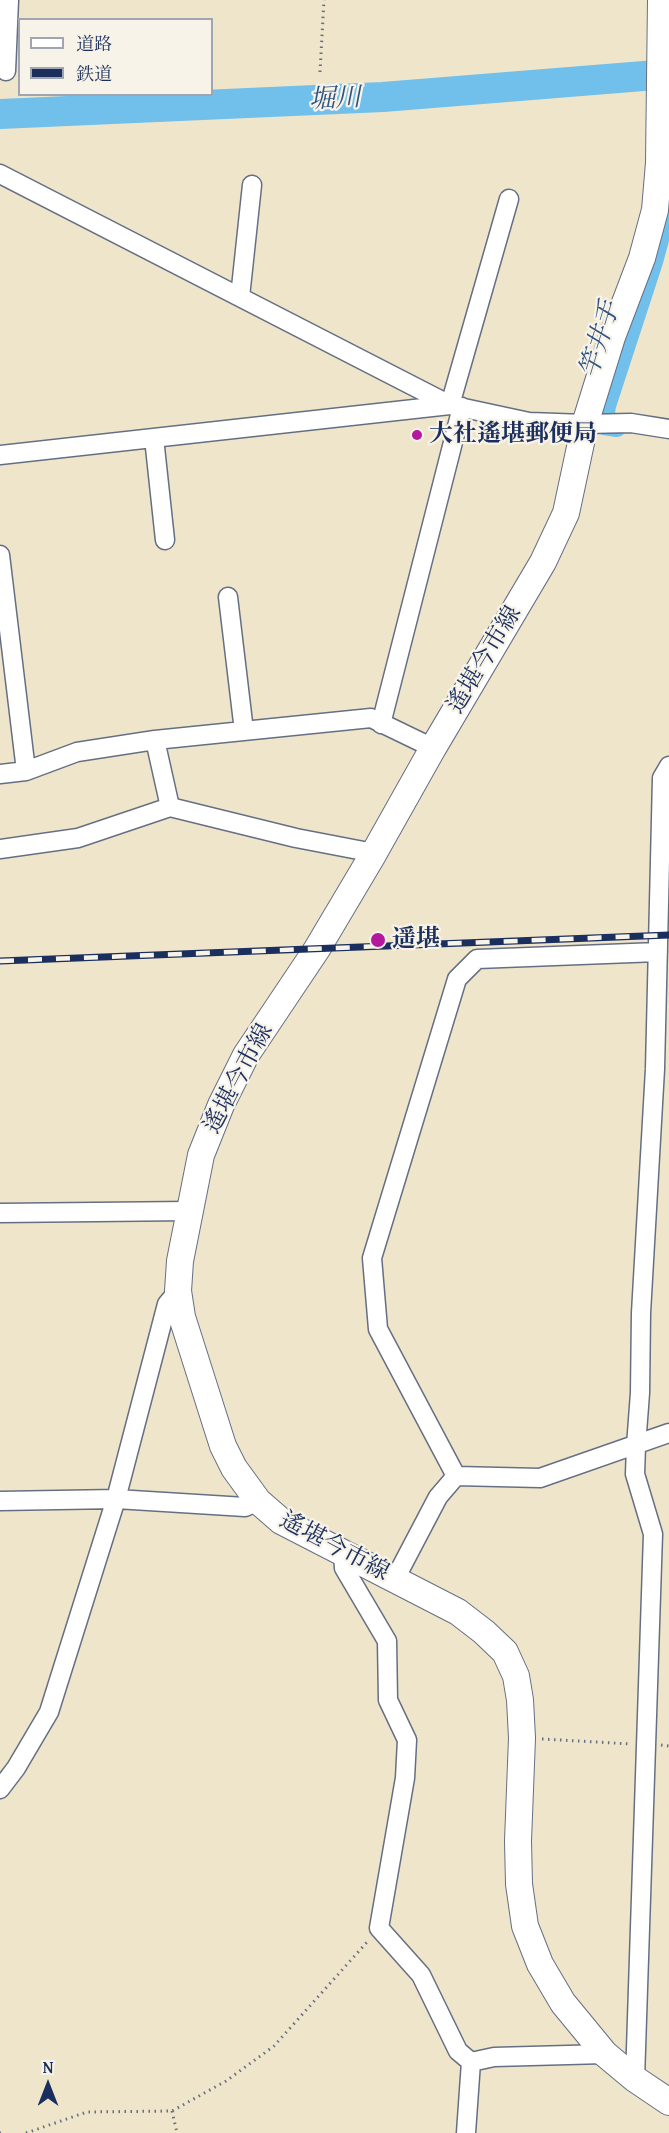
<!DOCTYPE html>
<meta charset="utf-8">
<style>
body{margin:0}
#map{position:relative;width:669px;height:2133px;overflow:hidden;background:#efe5ca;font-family:"Gentium Book Plus","Noto Serif JP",serif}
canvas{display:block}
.legend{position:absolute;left:18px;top:18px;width:195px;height:78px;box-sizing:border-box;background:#f7f3e8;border:2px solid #9fa5b1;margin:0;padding:8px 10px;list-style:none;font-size:18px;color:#1b2f5e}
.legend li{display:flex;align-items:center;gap:12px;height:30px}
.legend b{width:30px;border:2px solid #9fa5b1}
.north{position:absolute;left:18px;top:2055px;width:60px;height:60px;-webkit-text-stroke:4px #f7f3e8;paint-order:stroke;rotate:0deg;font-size:16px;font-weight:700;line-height:24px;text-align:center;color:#1b2f5e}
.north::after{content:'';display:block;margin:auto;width:21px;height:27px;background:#1b2f5e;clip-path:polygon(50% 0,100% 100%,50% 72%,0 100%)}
</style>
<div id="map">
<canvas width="669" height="2133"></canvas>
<ul class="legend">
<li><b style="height:8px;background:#fff"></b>道路</li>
<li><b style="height:8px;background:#1b2f5e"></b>鉄道</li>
</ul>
<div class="north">N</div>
</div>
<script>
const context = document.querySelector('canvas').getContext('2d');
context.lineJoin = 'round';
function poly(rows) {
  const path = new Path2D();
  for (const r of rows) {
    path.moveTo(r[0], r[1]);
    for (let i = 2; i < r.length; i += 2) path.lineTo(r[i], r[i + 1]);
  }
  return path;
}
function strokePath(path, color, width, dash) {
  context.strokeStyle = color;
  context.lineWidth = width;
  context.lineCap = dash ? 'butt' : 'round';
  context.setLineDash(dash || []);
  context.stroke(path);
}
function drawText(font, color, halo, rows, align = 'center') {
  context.font = font + ' "Gentium Book Plus","Noto Serif JP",serif';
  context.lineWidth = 4.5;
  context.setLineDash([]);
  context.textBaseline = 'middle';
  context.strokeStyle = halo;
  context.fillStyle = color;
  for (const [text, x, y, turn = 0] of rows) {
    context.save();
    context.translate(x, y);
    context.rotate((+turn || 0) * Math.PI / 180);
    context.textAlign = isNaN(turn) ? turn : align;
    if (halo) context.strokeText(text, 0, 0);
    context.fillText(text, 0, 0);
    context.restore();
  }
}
const canal = poly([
 [617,428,604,426,607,406,654,262,669,207]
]);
const river = poly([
 [0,114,383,97,669,74]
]);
const path = poly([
 [320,72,324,0],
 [542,1739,631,1744],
 [661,1745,669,1746],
 [172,2111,177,2133],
 [0,2133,1,2133],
 [26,2133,87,2112,172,2111,226,2081,274,2046,368,1941]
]);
const street = poly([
 [6,71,9,0],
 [0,174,450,405,509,199],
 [240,297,252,185],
 [154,438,165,540],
 [0,455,450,405,529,422,585,424,631,423,669,429],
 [0,555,26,771],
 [228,597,244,731],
 [381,724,462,407],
 [155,740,170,807],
 [0,774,26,771,77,752,155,740,371,718,433,748],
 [0,849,78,838,170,807,296,838,374,853],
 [0,1213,190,1211],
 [456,1476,378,1329,372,1258,457,979,477,959,658,952],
 [0,1501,116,1499,245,1507,258,1501],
 [343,1554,344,1568,387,1641,388,1700,407,1740,405,1778,379,1928,421,1975,458,2051,471,2062],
 [395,1579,438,1497,456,1476,540,1478,669,1433],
 [0,1789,16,1768,49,1712,116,1499,167,1304,178,1291],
 [471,2062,494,2057,605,2054],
 [635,2079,653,1534,635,1474,636,1446,640,1393,641,1313,655,1069,662,778,669,766],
 [466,2133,471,2062]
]);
const secondary = poly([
 [661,0,659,163,655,210,642,258,612,337,585,424,566,513,543,562,433,748,374,853,317,949,246,1055,221,1105,201,1155,180,1261,178,1291,182,1317,223,1446,234,1468,258,1501,281,1521,458,1612,484,1632,505,1652,516,1676,520,1700,522,1738,518,1841,519,1884,525,1926,540,1964,563,2003,605,2054,635,2079,669,2102]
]);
const rail = poly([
 [0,961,669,935]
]);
const markers = [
 [417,435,6,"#b5179e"],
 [378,940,8,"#b5179e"]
];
const poiNames = [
 ["大社遙堪郵便局",429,435],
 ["遥堪",392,940]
];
const streetNames = [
 ["遙堪今市線",485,660,-59],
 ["遙堪今市線",239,1079,-62],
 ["遙堪今市線",334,1547,28]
];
const waterNames = [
 ["堀川",335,100,-3],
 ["竿井手",601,340,-73]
];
strokePath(canal, '#70c0eb', 18);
strokePath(river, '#70c0eb', 30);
strokePath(street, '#656f84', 21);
strokePath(secondary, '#656f84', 28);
strokePath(path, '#656f84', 3, [1.5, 4.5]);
strokePath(street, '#fff', 18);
strokePath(secondary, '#fff', 26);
strokePath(rail, '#1b2f5e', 7);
strokePath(rail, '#f7f3e8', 4.5, [14]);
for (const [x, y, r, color] of markers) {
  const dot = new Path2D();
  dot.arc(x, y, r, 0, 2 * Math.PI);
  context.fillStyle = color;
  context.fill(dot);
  strokePath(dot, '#f7f3e8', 2);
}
drawText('bold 24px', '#1b2f5e', '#f7f3e8', poiNames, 'left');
drawText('24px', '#1b2f5e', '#f7f3e8', streetNames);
drawText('italic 26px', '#305381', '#f7f3e8', waterNames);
</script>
